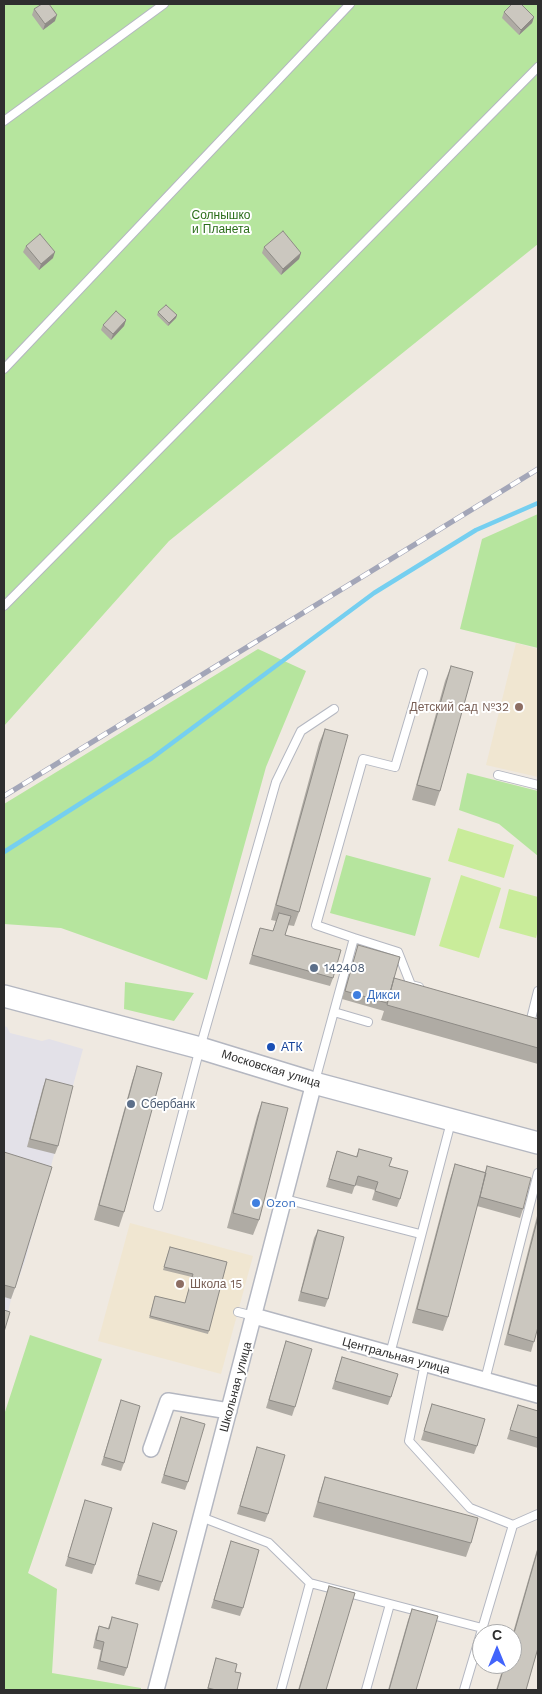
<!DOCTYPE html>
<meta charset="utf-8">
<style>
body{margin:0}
#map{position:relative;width:542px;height:1694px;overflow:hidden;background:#efe9e1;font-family:"Work Sans",sans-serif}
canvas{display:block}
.frame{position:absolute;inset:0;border:5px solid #2e2e2e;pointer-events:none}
.north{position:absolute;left:472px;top:1624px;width:50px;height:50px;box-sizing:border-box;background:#fff;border:1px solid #ababab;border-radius:50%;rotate:0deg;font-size:14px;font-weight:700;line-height:20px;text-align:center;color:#2e2e2e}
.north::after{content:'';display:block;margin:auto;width:18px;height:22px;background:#4264fb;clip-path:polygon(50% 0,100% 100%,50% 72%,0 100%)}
</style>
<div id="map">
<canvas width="542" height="1694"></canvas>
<div class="frame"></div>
<div class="north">С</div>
</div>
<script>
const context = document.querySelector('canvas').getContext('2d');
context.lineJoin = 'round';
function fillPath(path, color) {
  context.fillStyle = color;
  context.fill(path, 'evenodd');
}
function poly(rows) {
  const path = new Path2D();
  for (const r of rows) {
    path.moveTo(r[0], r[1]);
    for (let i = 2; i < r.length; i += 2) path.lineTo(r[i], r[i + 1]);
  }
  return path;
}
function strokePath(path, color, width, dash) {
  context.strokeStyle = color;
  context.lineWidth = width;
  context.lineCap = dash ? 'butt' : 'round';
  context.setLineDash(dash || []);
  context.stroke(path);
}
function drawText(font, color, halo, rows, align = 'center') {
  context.font = font + ' "Work Sans",sans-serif';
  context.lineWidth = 4;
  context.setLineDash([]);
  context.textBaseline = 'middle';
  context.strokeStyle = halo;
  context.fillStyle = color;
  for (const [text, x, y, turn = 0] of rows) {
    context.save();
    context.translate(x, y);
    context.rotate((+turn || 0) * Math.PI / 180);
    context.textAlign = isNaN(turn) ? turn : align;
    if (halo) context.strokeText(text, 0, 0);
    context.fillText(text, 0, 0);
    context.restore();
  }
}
const industrial = poly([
 [4,1026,7,1027,10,1033,42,1041,49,1039,83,1049,25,1261,11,1299,4,1331]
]);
const education = poly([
 [516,643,538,649,538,777,486,765],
 [130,1223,253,1256,221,1374,98,1341]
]);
const green = poly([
 [4,4,538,4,538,244,169,541,4,726],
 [538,514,538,648,460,629,482,539],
 [258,649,306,671,266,767,207,980,61,928,4,924,4,804],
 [467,773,538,791,538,856,499,824,459,810],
 [346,855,431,878,415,936,330,913],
 [125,982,194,993,174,1021,124,1009],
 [30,1335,102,1359,28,1573,57,1589,52,1673,141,1688,141,1690,4,1690,4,1415]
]);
const pitch = poly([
 [458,828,514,845,504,878,448,861],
 [461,875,501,888,479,958,439,946],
 [509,889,538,897,538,930,536,938,499,928]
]);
const stream = poly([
 [4,852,152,758,374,593,476,530,538,503]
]);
const lane = poly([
 [4,121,164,4],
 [4,369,350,4],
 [4,606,538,67],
 [498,775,538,785],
 [354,938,316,925,363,759,395,767,423,673],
 [334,1012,368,1022],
 [531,1019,538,991],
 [315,1081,354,938,398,952,411,985,419,987],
 [285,1199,420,1234],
 [158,1207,200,1048,276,782,301,731,334,709],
 [238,1312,254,1316],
 [390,1354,451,1122],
 [425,1363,409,1441,470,1508,513,1525],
 [485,1380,538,1173],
 [201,1517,269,1543,310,1583,482,1628],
 [281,1690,310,1583],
 [366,1690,390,1604],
 [464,1690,513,1525,538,1514]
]);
const street = poly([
 [254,1316,538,1395],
 [151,1449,168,1401,229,1411],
 [156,1690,314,1083]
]);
const secondary = poly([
 [4,996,200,1048,314,1083,538,1143]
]);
const rail = poly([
 [4,796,538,469]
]);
const wall = poly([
 [34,9,55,21,43,30,32,15],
 [504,12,534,17,532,23,519,35,502,18],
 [26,246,53,258,39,270,23,252],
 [264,247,301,253,299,259,281,275,262,253],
 [158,312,177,315,176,318,168,326,157,315],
 [126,320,124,326,111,340,101,330,103,325],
 [451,666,440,791,435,806,412,800,445,681],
 [325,729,299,912,294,926,288,925,285,935,333,978,330,986,249,964,260,928,273,931,276,921,271,920,319,743],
 [358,945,392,983,538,1019,538,1064,381,1020,384,1011,342,999],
 [137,1066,124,1212,119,1227,94,1220,132,1081],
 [46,1079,58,1146,55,1154,27,1147,43,1087],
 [262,1102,259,1220,253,1235,227,1228,257,1116],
 [359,1149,389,1166,400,1199,397,1207,372,1200,375,1190,355,1185,352,1194,326,1187,337,1151,356,1157],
 [4,1152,15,1288,11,1299,4,1297],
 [455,1164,485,1172,487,1166,523,1209,520,1218,477,1206,448,1317,443,1331,412,1323,450,1179],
 [538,1212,538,1327,531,1352,504,1345],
 [318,1230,328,1299,325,1307,298,1301,314,1238],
 [170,1247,227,1262,208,1334,149,1318,155,1296,185,1303,192,1277,163,1270],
 [286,1341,295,1407,292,1416,266,1408],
 [342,1357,391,1397,388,1405,332,1389],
 [121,1400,124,1463,121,1471,101,1465],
 [432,1404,477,1446,474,1454,421,1440],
 [518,1405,538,1411,538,1448,507,1439],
 [181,1417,188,1482,185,1490,161,1483],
 [257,1447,268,1514,265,1522,237,1514],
 [325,1477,471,1543,466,1557,313,1517,320,1492],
 [85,1500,95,1565,92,1574,65,1566],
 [153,1523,162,1582,159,1591,135,1584],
 [231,1541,243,1608,240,1616,211,1608],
 [538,1546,538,1648,526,1690,496,1690,504,1664,512,1664,512,1636],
 [329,1586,326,1690,298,1690,326,1597],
 [412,1609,416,1690,388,1690,408,1620],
 [112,1617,127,1668,124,1676,97,1669,101,1650,93,1648,96,1634,99,1626,108,1628],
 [216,1658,237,1690,207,1690]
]);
const shadedWall = poly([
 [57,15,55,21,43,30,45,24],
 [534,17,532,23,519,35,521,30],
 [55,252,53,258,39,270,41,264],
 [301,253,299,259,281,275,283,269],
 [177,315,176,318,168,326,169,323],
 [126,320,124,326,111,340,113,334]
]);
const building = poly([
 [42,4,49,4,57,15,45,24,34,9,42,4],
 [512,4,521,4,534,17,521,30,504,12,512,4],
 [283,231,301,253,283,269,264,247,283,231],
 [40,234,55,252,41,264,26,246,40,234],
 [166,305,177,315,169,323,158,312,166,305],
 [116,311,126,320,113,334,103,325,116,311],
 [451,666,473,672,440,791,417,785,451,666],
 [325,729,348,735,299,912,276,905,325,729],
 [279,913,291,916,285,935,341,950,333,978,252,955,260,928,273,931,279,913],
 [358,945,400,957,387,1003,345,991,358,945],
 [394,978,538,1019,538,1048,387,1005,394,978],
 [137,1066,162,1073,124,1212,99,1205,137,1066],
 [46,1079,73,1086,58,1146,30,1139,46,1079],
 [262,1102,288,1108,259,1220,233,1213,262,1102],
 [359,1149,392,1158,389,1166,408,1171,400,1199,375,1191,378,1182,358,1176,355,1186,329,1179,337,1151,357,1157,359,1149],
 [4,1152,52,1167,15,1288,4,1285,4,1152],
 [455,1164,486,1173,448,1317,417,1309,455,1164],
 [487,1166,531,1178,523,1209,480,1197,487,1166],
 [538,1217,538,1327,534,1342,508,1334,538,1217],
 [318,1230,344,1237,328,1299,301,1292,318,1230],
 [170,1247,227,1262,209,1331,150,1316,155,1296,185,1303,193,1274,164,1267,170,1247],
 [4,1310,10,1312,4,1332,4,1310],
 [286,1341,312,1349,295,1407,269,1400,286,1341],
 [342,1357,398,1374,391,1397,335,1381,342,1357],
 [121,1400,140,1406,124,1463,104,1457,121,1400],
 [432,1404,485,1419,477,1446,424,1431,432,1404],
 [518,1405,538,1411,538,1438,510,1430,518,1405],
 [181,1417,205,1424,188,1482,164,1475,181,1417],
 [257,1447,285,1455,268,1514,240,1506,257,1447],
 [325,1477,478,1518,471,1543,318,1502,325,1477],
 [85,1500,112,1508,95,1565,68,1557,85,1500],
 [153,1523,177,1531,162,1582,138,1575,153,1523],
 [231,1541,259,1550,243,1608,214,1600,231,1541],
 [538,1549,538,1648,526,1690,497,1690,505,1664,512,1664,512,1640,538,1549],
 [329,1586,355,1593,326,1690,299,1690,329,1586],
 [412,1609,438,1616,416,1690,389,1690,412,1609],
 [112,1617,138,1624,127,1668,100,1661,104,1642,96,1640,99,1626,109,1629,112,1617],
 [216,1658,237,1664,235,1672,241,1673,237,1690,216,1690,208,1688,216,1658]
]);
const markers = [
 [519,707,5,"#8d6e63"],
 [314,968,5,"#5c6f8a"],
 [357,995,5,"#3f7fe0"],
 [271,1047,5,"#1a4fb4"],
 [131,1104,5,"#5c6f8a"],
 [256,1203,5,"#3f7fe0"],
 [180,1284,5,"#8d6e63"]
];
const parkNames = [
 ["Солнышко",221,215],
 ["и Планета",221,229]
];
const educationNames = [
 ["Детский сад №32",509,707],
 ["Школа 15",190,1284,"left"]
];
const serviceNames = [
 ["142408",324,968],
 ["Сбербанк",141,1104]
];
const shopNames = [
 ["Дикси",367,995],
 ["Ozon",266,1203]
];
const transitNames = [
 ["АТК",281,1047]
];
const streetNames = [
 ["Московская улица",271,1069,17],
 ["Центральная улица",396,1356,15],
 ["Школьная улица",236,1387,-75]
];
fillPath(industrial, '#e3e1e8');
fillPath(education, '#f0e6d1');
fillPath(green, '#b6e59e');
fillPath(pitch, '#c9ec9a');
strokePath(stream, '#75cff0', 4.5);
strokePath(lane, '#b4b7c1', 10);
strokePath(street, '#b4b7c1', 18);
strokePath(secondary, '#b4b7c1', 24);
strokePath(lane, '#fff', 8);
strokePath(street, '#fff', 15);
strokePath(secondary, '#fff', 21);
strokePath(rail, '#a3a6b8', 5.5);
strokePath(rail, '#fff', 4, [11]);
fillPath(wall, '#afaba4');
fillPath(shadedWall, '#8e8b86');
fillPath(building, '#cbc7bf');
strokePath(building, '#8e8b86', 1);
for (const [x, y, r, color] of markers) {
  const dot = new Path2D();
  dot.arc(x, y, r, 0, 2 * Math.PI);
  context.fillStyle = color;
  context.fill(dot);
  strokePath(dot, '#fff', 2);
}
drawText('12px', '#2c6e1b', '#fff', parkNames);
drawText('12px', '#785e54', '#fff', educationNames, 'right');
drawText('12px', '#4e5e75', '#fff', serviceNames, 'left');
drawText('12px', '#366cbe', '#fff', shopNames, 'left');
drawText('12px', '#164399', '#fff', transitNames, 'left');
drawText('12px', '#2e2e2e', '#fff', streetNames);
</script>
